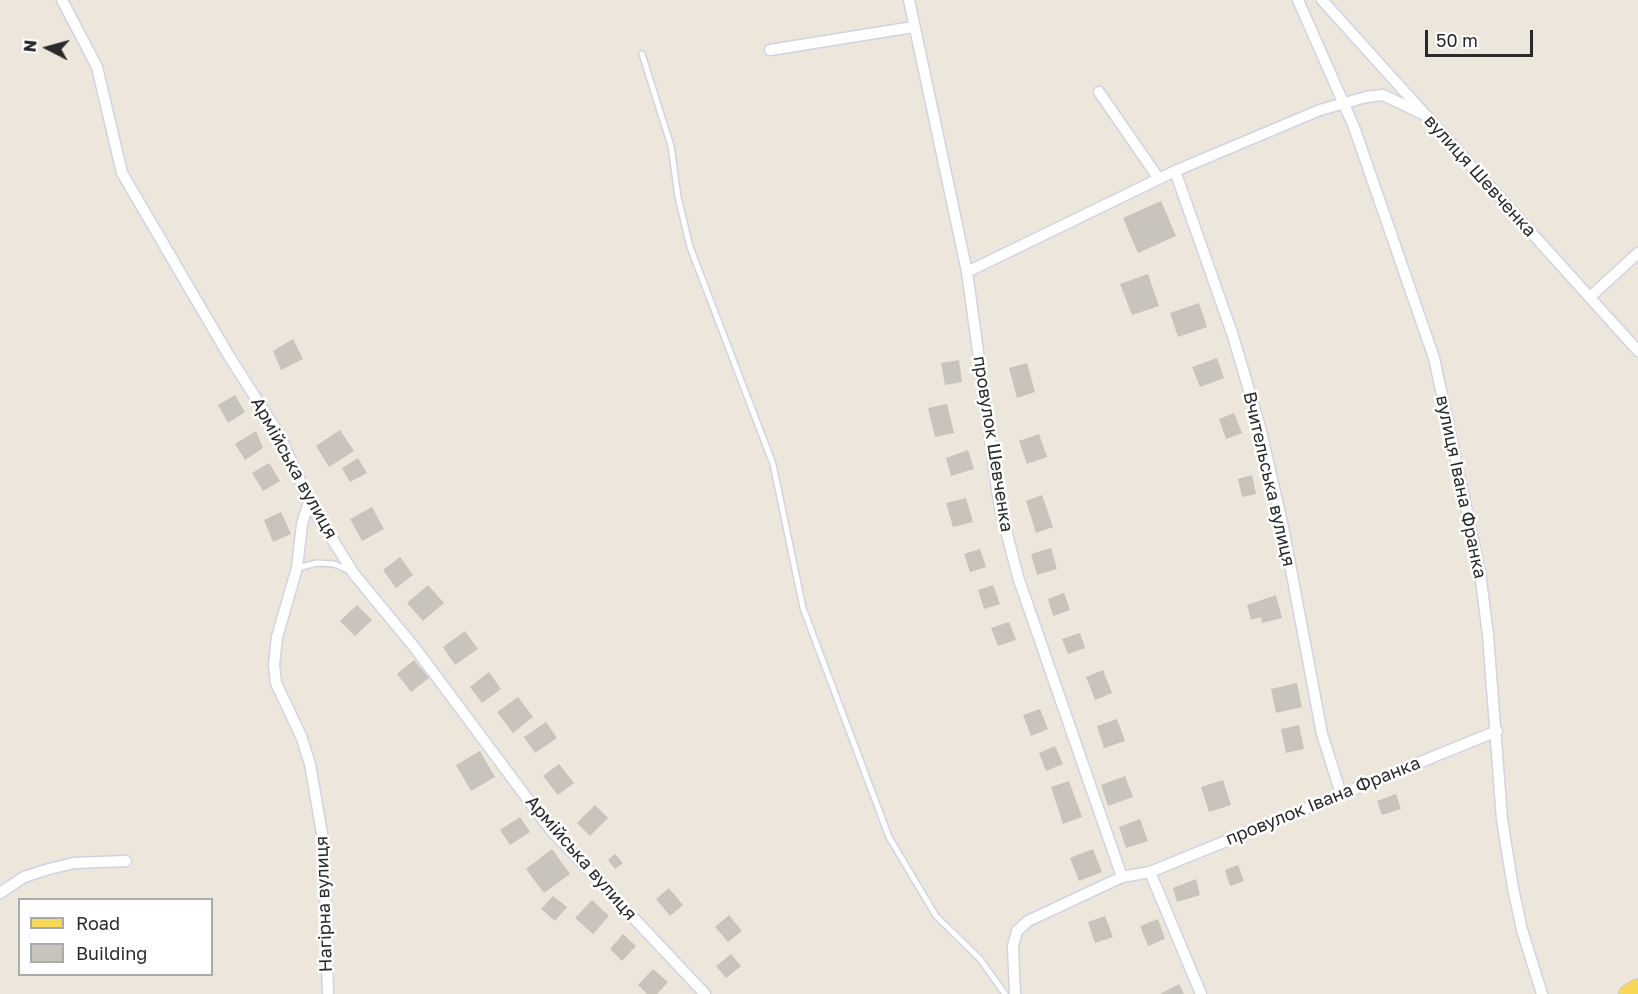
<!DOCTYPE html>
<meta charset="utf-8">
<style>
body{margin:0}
#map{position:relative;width:1638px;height:994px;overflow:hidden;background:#ede6db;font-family:"Golos Text",sans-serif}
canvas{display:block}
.legend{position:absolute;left:18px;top:898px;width:195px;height:78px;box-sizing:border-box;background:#fff;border:2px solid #aaa;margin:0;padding:8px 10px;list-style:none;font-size:18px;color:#2a2a2a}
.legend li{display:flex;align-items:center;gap:12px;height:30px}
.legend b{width:30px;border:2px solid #aaa}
.north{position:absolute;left:18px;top:18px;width:60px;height:60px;-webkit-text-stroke:4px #fff;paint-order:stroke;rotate:276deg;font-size:16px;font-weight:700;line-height:24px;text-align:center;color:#2a2a2a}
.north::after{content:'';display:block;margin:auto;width:21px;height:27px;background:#2a2a2a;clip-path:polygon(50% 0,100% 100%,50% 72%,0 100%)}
.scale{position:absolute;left:1425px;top:30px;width:108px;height:27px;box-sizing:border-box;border:3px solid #2a2a2a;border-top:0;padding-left:8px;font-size:18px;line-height:21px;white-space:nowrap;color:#2a2a2a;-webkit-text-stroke:4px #fff;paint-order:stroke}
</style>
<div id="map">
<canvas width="1638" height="994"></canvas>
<ul class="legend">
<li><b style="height:8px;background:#f6d756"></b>Road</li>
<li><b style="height:16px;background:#c8c3bb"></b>Building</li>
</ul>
<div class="north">N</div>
<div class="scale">50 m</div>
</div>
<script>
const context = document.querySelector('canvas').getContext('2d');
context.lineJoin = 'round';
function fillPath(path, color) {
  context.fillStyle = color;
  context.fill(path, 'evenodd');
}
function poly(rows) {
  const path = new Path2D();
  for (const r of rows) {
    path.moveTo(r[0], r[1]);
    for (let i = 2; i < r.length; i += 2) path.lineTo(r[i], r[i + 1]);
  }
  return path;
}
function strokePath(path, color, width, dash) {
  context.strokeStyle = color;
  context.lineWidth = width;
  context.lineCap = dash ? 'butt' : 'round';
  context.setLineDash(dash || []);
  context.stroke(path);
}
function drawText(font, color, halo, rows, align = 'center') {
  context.font = font + ' "Golos Text",sans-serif';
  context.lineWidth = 5;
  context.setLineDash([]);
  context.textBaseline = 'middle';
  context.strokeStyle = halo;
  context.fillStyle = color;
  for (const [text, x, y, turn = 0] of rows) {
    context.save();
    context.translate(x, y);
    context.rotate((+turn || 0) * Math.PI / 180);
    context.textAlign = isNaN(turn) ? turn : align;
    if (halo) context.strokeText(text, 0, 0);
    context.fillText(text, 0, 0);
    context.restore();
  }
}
const building = poly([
 [1161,201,1176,236,1138,253,1123,218],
 [1148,274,1159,306,1132,315,1120,284],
 [1199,303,1207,327,1178,337,1170,313],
 [293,339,303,359,281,370,273,351],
 [1217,358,1224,378,1200,387,1192,367],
 [959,360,962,382,945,385,941,363],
 [1027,363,1035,392,1017,398,1009,368],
 [235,395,245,412,228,423,218,405],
 [947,404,954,433,935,437,928,408],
 [1234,413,1242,433,1226,439,1219,419],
 [340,430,354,451,329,467,316,446],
 [256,431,263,448,245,460,235,444],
 [1039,434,1047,457,1027,464,1019,441],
 [968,450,974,469,951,476,946,458],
 [358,458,367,473,350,482,342,468],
 [269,463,280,481,263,491,252,473],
 [1252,475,1256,494,1242,497,1238,479],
 [1042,495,1053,527,1036,533,1026,501],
 [966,498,973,522,953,527,946,503],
 [372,507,384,529,362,541,350,519],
 [281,512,291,534,273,542,264,520],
 [1051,548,1057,569,1037,575,1031,554],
 [980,549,986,567,970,572,964,554],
 [400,557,413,575,396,588,383,570],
 [428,585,444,603,423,621,407,603],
 [993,585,1000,604,984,609,978,590],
 [1064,593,1070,610,1053,616,1048,599],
 [1276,595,1282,618,1262,623,1261,617,1251,620,1247,605],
 [357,605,372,620,355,636,340,621],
 [1009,622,1016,640,998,646,991,628],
 [465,631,478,649,455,665,443,647],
 [1080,633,1085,648,1068,654,1062,639],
 [414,660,429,678,411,692,397,674],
 [1103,670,1112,693,1095,700,1086,677],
 [489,672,501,689,482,703,470,687],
 [1297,683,1302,707,1276,713,1271,689],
 [518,697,533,717,513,733,497,712],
 [1040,709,1048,729,1031,736,1023,715],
 [1117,719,1125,741,1104,748,1097,726],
 [546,722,557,738,535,753,524,737],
 [1299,725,1304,749,1286,753,1281,729],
 [1055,746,1063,764,1046,771,1039,753],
 [480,751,495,777,471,791,456,765],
 [559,764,574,783,558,795,543,776],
 [1125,776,1133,797,1108,806,1101,785],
 [1223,780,1231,805,1209,812,1201,787],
 [1069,781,1082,817,1063,824,1051,787],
 [1396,794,1401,809,1382,815,1377,801],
 [595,805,608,818,590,836,577,823],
 [520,817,530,832,510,845,500,830],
 [1140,819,1148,841,1126,848,1119,827],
 [552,849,570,874,544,893,526,869],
 [1093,849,1102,872,1079,881,1070,858],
 [615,854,623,863,615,869,608,860],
 [1238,865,1244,881,1230,886,1225,870],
 [1196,879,1200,895,1177,902,1173,888],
 [669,888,683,905,670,916,656,899],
 [553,896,567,907,555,921,541,909],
 [592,900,609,916,593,934,575,918],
 [729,915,742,931,728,942,715,927],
 [1105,916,1113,937,1095,943,1088,922],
 [1158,919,1165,939,1148,946,1140,926],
 [623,934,636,946,622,961,610,949],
 [731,954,741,966,726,978,716,966],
 [653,969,668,982,657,994,647,994,638,985],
 [1179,984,1184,994,1160,994]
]);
const service = poly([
 [642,54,671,146,678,197,690,247,773,464,803,608,889,837,936,916,980,959,1005,994],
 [297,568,317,563,334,564,350,571]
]);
const minor = poly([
 [62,0,97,67,122,173,229,356,280,436,309,502,354,574,415,648,550,829,705,994],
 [909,0,967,272,999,503,1018,577,1122,877],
 [1298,0,1354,127,1434,358,1480,572,1488,635,1502,819,1513,888,1522,930,1542,994],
 [1322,0,1638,351],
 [770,50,913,27],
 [1099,92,1159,179],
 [1175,171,1232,333,1260,427,1283,527,1322,734,1341,794],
 [967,272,1175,171,1320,110,1366,97,1383,95,1427,116],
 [1590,297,1638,253],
 [309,502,302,524,297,568,277,637,274,665,276,683,301,736,310,764,324,845,328,994],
 [1150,872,1201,994],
 [0,893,24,877,49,869,74,863,126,861],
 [1015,994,1013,946,1017,931,1028,921,1122,877,1150,872,1497,731]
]);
const primary = poly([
 [1628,994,1638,988]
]);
const streetNames = [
 ["вулиця Шевченка",1480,176,48],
 ["провулок Шевченка",993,444,81],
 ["Армійська вулиця",294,468,61],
 ["Вчительська вулиця",1269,479,77],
 ["вулиця Івана Франка",1461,487,78],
 ["провулок Івана Франка",1323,801,-22],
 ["Армійська вулиця",581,858,49],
 ["Нагірна вулиця",324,904,-92]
];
fillPath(building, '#c8c3bb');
strokePath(service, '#d0d3e3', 8);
strokePath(minor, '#d0d3e3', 13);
strokePath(primary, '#c8c8c8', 20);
strokePath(service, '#fff', 5);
strokePath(minor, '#fff', 10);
strokePath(primary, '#f6d756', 18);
drawText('18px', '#2a2a2a', '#fff', streetNames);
</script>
